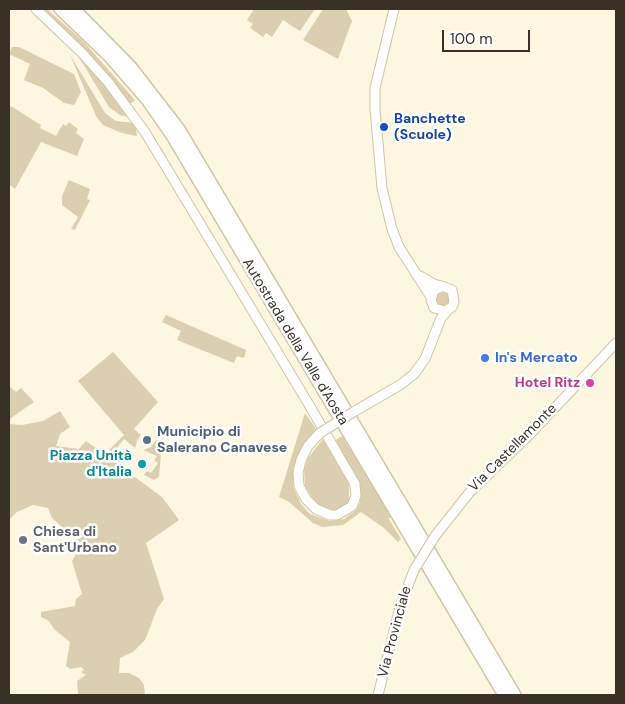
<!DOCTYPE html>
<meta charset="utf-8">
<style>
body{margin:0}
#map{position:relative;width:625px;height:704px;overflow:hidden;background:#fdf6e1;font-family:"DM Sans",sans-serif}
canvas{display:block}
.frame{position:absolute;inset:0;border:10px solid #373225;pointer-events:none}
.scale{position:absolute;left:442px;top:30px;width:88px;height:22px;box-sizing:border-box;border:2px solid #373225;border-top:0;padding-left:6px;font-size:15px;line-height:18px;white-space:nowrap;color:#373225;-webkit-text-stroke:4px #fff;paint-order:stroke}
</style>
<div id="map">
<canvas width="625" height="704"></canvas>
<div class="frame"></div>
<div class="scale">100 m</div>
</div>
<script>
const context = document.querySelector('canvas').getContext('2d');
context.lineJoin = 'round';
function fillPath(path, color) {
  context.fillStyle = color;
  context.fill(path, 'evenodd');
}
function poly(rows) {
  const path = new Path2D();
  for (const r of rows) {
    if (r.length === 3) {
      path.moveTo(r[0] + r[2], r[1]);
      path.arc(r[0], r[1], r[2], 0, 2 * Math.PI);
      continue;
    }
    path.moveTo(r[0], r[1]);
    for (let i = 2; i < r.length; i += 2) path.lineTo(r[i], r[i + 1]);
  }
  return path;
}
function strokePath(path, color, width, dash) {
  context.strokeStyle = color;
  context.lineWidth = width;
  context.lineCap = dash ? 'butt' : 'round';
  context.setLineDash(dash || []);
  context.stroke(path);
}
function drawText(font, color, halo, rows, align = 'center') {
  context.font = font + ' "DM Sans",sans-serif';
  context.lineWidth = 5;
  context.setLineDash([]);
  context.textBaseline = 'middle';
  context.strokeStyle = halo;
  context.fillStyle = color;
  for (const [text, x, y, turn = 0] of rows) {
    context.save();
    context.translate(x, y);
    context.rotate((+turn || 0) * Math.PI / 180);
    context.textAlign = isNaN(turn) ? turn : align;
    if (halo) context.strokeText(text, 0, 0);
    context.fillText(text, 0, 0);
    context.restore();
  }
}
const green = poly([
 [47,9,84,42,135,100,130,104,84,48,45,10],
 [254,9,315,9,300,31,283,20,272,37,266,33,263,37,250,28,253,24,247,20],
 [323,9,346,9,352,21,338,59,303,40],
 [12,47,19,47,74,74,81,92,74,105,64,103,43,88,24,80,30,64,9,54],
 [77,54,94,71,128,117,120,115,109,107],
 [70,55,105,113,116,121,135,123,137,136,122,133,103,125,96,116],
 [11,106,41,125,40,128,56,136,63,124,66,126,69,122,78,129,76,133,84,139,77,156,41,142,15,189,9,184,9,109],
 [69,180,90,189,87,199,90,200,75,230,71,229,78,217,62,205,62,196],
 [443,299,7],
 [166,315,246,350,244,358,237,356,234,363,177,340,181,331,162,322],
 [113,352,158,402,134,429,141,435,137,441,135,448,124,439,113,453,109,450,124,435,78,381],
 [9,386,16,392,21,388,34,402,11,418,9,424,22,425,43,421,60,411,70,427,60,434,56,446,79,449,86,441,162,497,179,520,146,543,164,599,157,609,145,640,133,652,120,658,119,673,129,673,139,678,144,685,145,695,78,694,77,681,86,675,81,672,84,670,81,667,70,669,66,666,70,642,54,629,49,621,41,617,41,612,75,606,76,599,82,594,72,561,81,545,77,538,69,538,66,534,57,531,61,526,52,518,48,508,33,505,17,512,9,520],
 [305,413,316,429,301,448,293,468,293,486,301,504,310,514,330,521,344,519,356,510,360,502,360,486,336,440,342,436,392,518,388,518,401,539,398,542,384,528,361,512,343,525,322,527,313,523,289,502,279,497],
 [323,439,349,484,349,502,344,509,338,511,330,510,316,503,305,487,304,469,308,458],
 [156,440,162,444,159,477,154,480,144,475,147,471,151,473,158,463,154,460,157,456,143,450,151,447]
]);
const secondary = poly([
 [36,9,82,53,108,82,145,132,308,403,355,484,356,496,352,506,337,515,330,515,316,509,306,499,299,486,298,473,301,460,308,446,320,433],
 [394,9,375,88,375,109,382,188,392,229,399,247,431,297],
 [420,276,434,284,445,287,452,290,454,302,452,307,445,311,434,308,431,300,434,290,441,287],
 [355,411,400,385,414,374,425,359,441,318,448,310],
 [435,536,469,493,531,433,616,343],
 [378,695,400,607,414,570]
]);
const highway = poly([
 [60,9,109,56,148,101,171,134,504,695],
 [74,9,131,67,179,129,515,695]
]);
const secondaryBridge = poly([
 [320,433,355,411],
 [414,570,435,536]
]);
const markers = [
 [384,127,5,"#1a4fb4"],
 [485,358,5,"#3f7fe0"],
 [590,383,5,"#d1479c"],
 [147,440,5,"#5c6f8a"],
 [142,464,5,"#0f9aa8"],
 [23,540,5,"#6b7280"]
];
const transitNames = [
 ["Banchette",394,119],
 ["(Scuole)",394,135]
];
const streetNames = [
 ["Autostrada della Valle d'Aosta",295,342,59],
 ["Via Castellamonte",513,448,-45],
 ["Via Provinciale",395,632,-75]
];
const shopNames = [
 ["In's Mercato",495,358]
];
const hotelNames = [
 ["Hotel Ritz",580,383]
];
const serviceNames = [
 ["Municipio di",157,432],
 ["Salerano Canavese",157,448]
];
const cultureNames = [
 ["Piazza Unità",132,456],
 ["d'Italia",132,472]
];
const worshipNames = [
 ["Chiesa di",33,532],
 ["Sant'Urbano",33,548]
];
fillPath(green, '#dbcfaf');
strokePath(secondary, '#d1c5a4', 11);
strokePath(highway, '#d1c5a4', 14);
strokePath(secondary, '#fff', 9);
strokePath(highway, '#fff', 11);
strokePath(secondaryBridge, '#d1c5a4', 11, []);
strokePath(secondaryBridge, '#fff', 9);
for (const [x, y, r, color] of markers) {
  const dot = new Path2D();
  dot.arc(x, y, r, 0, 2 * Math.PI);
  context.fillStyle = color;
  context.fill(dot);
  strokePath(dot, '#fff', 2);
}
drawText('bold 14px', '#164399', '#fff', transitNames, 'left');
drawText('14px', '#373225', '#fff', streetNames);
drawText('bold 14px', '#366cbe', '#fff', shopNames, 'left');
drawText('bold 14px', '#b23c85', '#fff', hotelNames, 'right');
drawText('bold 14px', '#4e5e75', '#fff', serviceNames, 'left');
drawText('bold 14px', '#0d838f', '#fff', cultureNames, 'right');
drawText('bold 14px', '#5b616d', '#fff', worshipNames, 'left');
</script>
